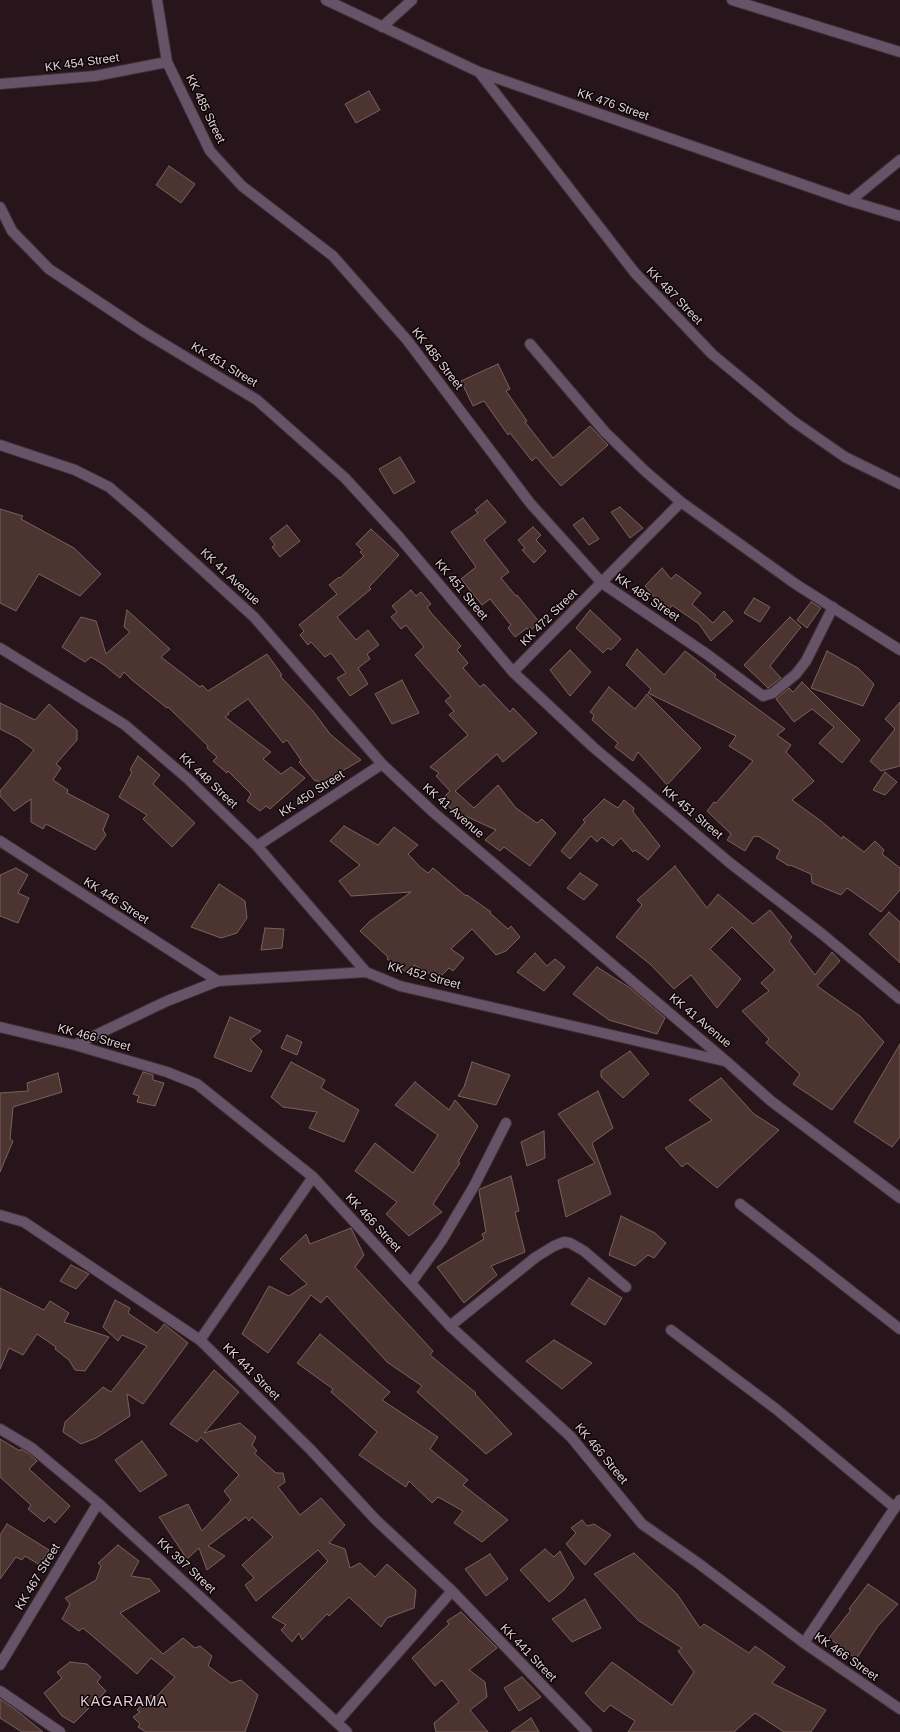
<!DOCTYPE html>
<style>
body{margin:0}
canvas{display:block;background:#28141b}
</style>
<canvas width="900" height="1732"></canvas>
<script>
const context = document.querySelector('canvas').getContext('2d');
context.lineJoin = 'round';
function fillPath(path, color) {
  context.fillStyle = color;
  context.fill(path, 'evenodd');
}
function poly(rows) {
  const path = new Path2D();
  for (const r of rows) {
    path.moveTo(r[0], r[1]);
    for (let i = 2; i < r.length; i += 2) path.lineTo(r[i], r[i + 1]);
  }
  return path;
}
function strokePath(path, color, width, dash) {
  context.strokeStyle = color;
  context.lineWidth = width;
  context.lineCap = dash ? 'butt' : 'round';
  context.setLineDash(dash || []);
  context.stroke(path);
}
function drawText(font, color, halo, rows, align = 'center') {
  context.font = font + ' Helvetica,sans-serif';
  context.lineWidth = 3;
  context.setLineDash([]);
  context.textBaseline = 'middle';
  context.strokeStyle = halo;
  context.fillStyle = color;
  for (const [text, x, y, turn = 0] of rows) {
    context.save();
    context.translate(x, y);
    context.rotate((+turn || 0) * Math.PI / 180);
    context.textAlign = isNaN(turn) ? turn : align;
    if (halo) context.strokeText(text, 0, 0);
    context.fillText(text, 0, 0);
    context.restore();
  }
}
const building = poly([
 [369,91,380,110,356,123,345,104,369,91],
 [169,166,195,184,181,203,156,185,169,166],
 [498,364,510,389,506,391,527,421,525,422,553,458,590,426,608,445,561,486,536,457,532,461,510,433,508,435,484,401,473,406,461,381,498,364],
 [400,457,415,482,394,494,379,469,400,457],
 [487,500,506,522,484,540,509,572,501,578,516,596,517,595,540,623,529,631,527,628,515,637,508,628,511,625,490,599,482,605,461,579,476,567,451,532,478,513,475,510,487,500],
 [620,507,643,528,630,538,611,512,620,507],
 [0,509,23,516,21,519,74,548,101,574,80,596,39,574,16,611,0,603,0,509],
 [583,518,599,539,589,545,573,525,583,518],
 [287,525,300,541,280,557,272,547,275,545,270,538,287,525],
 [533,527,541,535,536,540,546,551,534,563,522,550,525,548,518,540,533,527],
 [371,529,399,555,369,587,371,589,337,617,356,640,368,630,379,645,367,654,370,659,358,668,368,684,350,696,337,678,346,673,331,653,325,657,311,642,308,645,300,635,304,631,299,625,337,594,329,585,339,577,340,578,364,556,360,552,362,550,356,544,371,529],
 [662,568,671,579,676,574,701,593,692,604,713,623,724,611,733,621,711,641,699,624,672,605,669,610,654,599,655,598,645,586,662,568],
 [411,590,416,596,421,592,431,604,427,607,432,614,461,646,457,650,468,663,463,668,480,687,484,684,510,712,513,708,537,733,503,762,497,754,455,791,474,808,498,785,516,808,537,823,542,819,556,833,530,866,504,847,500,851,485,840,496,830,452,810,442,799,450,791,436,776,439,773,430,767,468,735,449,715,454,711,445,701,451,696,415,655,424,647,406,625,401,629,391,617,397,612,392,606,411,590],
 [754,598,770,607,760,622,744,613,754,598],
 [811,602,821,608,807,628,797,620,811,602],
 [127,610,170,649,161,657,200,687,202,685,208,691,267,654,282,675,280,676,313,711,330,734,361,760,320,784,317,780,315,781,299,762,301,760,287,740,283,743,248,699,228,713,229,714,225,717,271,752,263,759,281,774,291,767,305,778,270,809,266,806,260,811,247,801,251,794,228,771,227,773,213,761,217,757,207,748,208,746,168,707,167,708,132,680,124,672,120,678,104,665,91,657,85,662,62,647,81,617,96,621,106,654,130,632,124,627,127,610],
 [590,610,621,639,611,650,608,648,603,653,576,628,590,610],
 [790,617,801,627,770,666,781,678,768,688,744,665,790,617],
 [637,649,664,675,685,651,716,675,714,677,785,729,777,735,791,745,786,752,814,781,792,800,821,821,842,839,843,836,864,852,875,841,884,850,882,854,900,868,900,890,881,912,847,888,841,895,812,883,811,874,790,865,789,866,776,858,780,850,758,836,756,837,754,836,745,851,727,840,731,834,707,811,714,802,716,803,753,761,729,746,736,736,648,693,651,689,626,665,637,649],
 [570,650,591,672,570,696,550,670,570,650],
 [827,651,858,668,874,684,863,706,811,688,827,651],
 [402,680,419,713,392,724,375,694,402,680],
 [802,682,860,740,842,763,819,743,834,727,812,709,794,722,776,699,789,688,793,692,802,682],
 [609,687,635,709,647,694,701,748,667,785,638,752,633,761,615,747,618,743,592,720,594,715,590,712,609,687],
 [900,702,900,766,881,771,870,761,895,729,885,719,900,702],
 [0,703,35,720,49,704,77,730,77,740,56,764,61,768,53,780,68,790,67,793,109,815,103,830,106,835,95,850,46,824,43,829,31,822,31,799,14,811,0,796,0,791,34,750,18,738,0,729,0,703],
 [138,756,160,775,153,784,195,823,172,847,143,819,147,815,119,797,132,772,130,770,138,756],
 [885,772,897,782,885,795,873,790,885,772],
 [604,799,618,808,624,800,634,808,633,812,660,846,648,860,635,850,633,852,621,838,613,846,602,837,597,842,591,836,570,859,561,851,585,822,583,820,604,799],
 [344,826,378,845,394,827,418,845,408,854,420,867,428,873,433,868,466,896,467,895,491,912,490,913,508,929,511,926,520,937,506,951,496,955,472,929,451,949,464,958,453,971,449,968,442,975,438,974,436,977,414,965,409,974,387,959,388,957,360,931,370,921,411,892,351,896,339,881,360,865,330,841,344,826],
 [675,866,707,908,718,894,753,924,770,910,792,937,789,941,815,975,832,952,840,961,817,986,860,1016,884,1042,832,1110,793,1084,800,1074,766,1043,769,1039,742,1011,769,991,761,983,775,970,732,927,710,949,741,979,717,1008,691,975,674,989,650,964,616,937,642,905,637,900,675,866],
 [16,868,28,875,18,893,29,898,18,923,0,916,0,875,16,868],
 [580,873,598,885,584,900,567,888,580,873],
 [219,884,245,901,247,918,237,933,221,938,191,927,219,884],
 [889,912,900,922,900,963,869,934,889,912],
 [265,928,284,929,282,948,261,950,265,928],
 [535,953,547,966,555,959,565,967,544,991,517,972,535,953],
 [597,967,630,988,665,1018,657,1034,609,1020,573,994,597,967],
 [230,1017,261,1031,250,1039,262,1051,251,1072,214,1057,230,1017],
 [287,1035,302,1042,297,1055,281,1048,287,1035],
 [900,1044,900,1137,892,1147,854,1122,900,1044],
 [630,1051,649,1074,623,1098,601,1077,601,1071,630,1051],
 [291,1062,325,1080,321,1088,359,1110,344,1142,309,1128,317,1112,283,1107,271,1097,291,1062],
 [472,1062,510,1075,496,1105,458,1096,464,1087,472,1062],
 [143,1072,153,1075,153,1080,164,1083,155,1106,137,1102,139,1096,133,1094,143,1072],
 [58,1073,62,1092,13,1107,10,1139,13,1141,0,1172,0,1093,28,1091,27,1083,58,1073],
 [721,1078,754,1114,779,1130,717,1188,687,1163,682,1167,665,1148,712,1120,689,1100,721,1078],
 [415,1082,449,1110,455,1100,478,1126,458,1162,460,1163,433,1204,442,1212,409,1236,386,1214,397,1202,355,1171,375,1143,413,1173,438,1135,395,1105,415,1082],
 [598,1091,613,1128,592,1143,611,1194,566,1217,558,1180,595,1163,558,1114,598,1091],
 [544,1131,545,1158,527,1166,521,1142,544,1131],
 [511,1176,519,1211,515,1212,525,1252,491,1266,497,1275,464,1303,437,1267,484,1239,482,1234,486,1232,479,1191,480,1189,511,1176],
 [621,1216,655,1233,666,1243,654,1258,648,1255,635,1266,609,1255,621,1216],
 [351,1228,364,1255,355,1267,433,1351,430,1355,476,1393,475,1394,512,1434,486,1454,417,1392,422,1386,387,1362,327,1296,321,1303,311,1295,268,1353,242,1334,269,1286,289,1296,307,1284,280,1259,306,1234,310,1244,351,1228],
 [71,1265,89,1274,76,1289,60,1281,71,1265],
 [589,1278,622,1298,605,1325,571,1304,589,1278],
 [0,1288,44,1310,50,1301,69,1313,64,1322,109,1337,85,1371,75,1370,69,1360,55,1349,56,1347,37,1334,23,1355,9,1348,0,1369,0,1288],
 [115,1300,130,1308,128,1313,157,1333,164,1324,188,1343,143,1404,127,1394,130,1416,96,1438,81,1444,63,1432,65,1422,103,1387,111,1392,147,1346,122,1335,118,1341,103,1327,115,1300],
 [320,1334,390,1392,382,1400,438,1437,430,1449,468,1480,463,1485,508,1520,482,1542,454,1523,463,1511,438,1497,432,1503,409,1481,406,1487,359,1455,377,1432,331,1392,333,1389,297,1363,320,1334],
 [554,1340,592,1363,562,1389,526,1361,554,1340],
 [214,1370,239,1392,204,1433,240,1423,256,1437,252,1445,257,1451,254,1453,276,1473,283,1473,285,1482,278,1487,300,1515,321,1498,345,1525,329,1543,345,1549,350,1568,360,1563,375,1577,387,1564,416,1590,414,1608,387,1618,381,1627,349,1597,329,1616,327,1614,302,1640,299,1633,292,1642,281,1630,286,1625,272,1617,328,1561,318,1550,256,1601,245,1585,254,1578,242,1565,273,1537,252,1517,249,1521,246,1517,208,1546,225,1556,207,1570,199,1548,187,1559,159,1517,188,1504,202,1531,231,1500,224,1491,239,1475,201,1437,197,1442,170,1424,214,1370],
 [0,1439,20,1451,21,1449,28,1453,37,1461,29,1469,70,1506,55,1523,49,1517,44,1522,28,1509,31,1505,0,1477,0,1439],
 [142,1441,167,1475,140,1492,115,1460,142,1441],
 [582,1520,587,1526,594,1524,611,1535,585,1565,566,1544,576,1533,571,1528,582,1520],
 [7,1524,49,1550,40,1565,25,1556,22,1560,16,1557,0,1579,0,1535,7,1524],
 [118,1545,139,1561,131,1576,150,1579,160,1591,120,1613,163,1654,183,1638,195,1648,200,1646,212,1656,208,1666,231,1683,241,1680,258,1695,245,1732,146,1732,138,1727,140,1724,133,1717,140,1712,137,1710,151,1695,156,1697,175,1677,151,1658,137,1674,83,1628,79,1631,62,1619,70,1604,65,1598,96,1580,101,1566,98,1563,118,1545],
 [545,1549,554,1557,560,1551,574,1578,563,1591,549,1602,520,1570,545,1549],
 [634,1553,677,1594,700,1628,704,1624,749,1653,755,1646,785,1667,772,1683,826,1710,811,1732,784,1732,755,1713,734,1732,628,1732,635,1721,610,1705,604,1712,593,1702,585,1693,612,1662,672,1705,694,1672,678,1651,682,1648,639,1621,594,1574,634,1553],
 [490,1554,508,1579,486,1596,465,1569,490,1554],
 [868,1584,898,1604,878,1626,856,1659,829,1638,851,1610,849,1609,868,1584],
 [585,1599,601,1628,572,1642,552,1619,585,1599],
 [461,1612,497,1648,469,1670,485,1682,487,1697,470,1710,488,1732,436,1732,434,1723,459,1702,442,1680,435,1686,412,1658,449,1624,447,1621,461,1612],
 [70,1662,87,1664,101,1677,97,1682,106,1691,74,1723,62,1716,44,1693,62,1678,57,1672,70,1662],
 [522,1677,541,1697,519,1711,504,1688,522,1677],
 [0,1699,16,1710,43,1732,22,1732,0,1718,0,1699],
 [531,1718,539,1732,511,1732,531,1718]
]);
const minor = poly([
 [157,0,167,62,210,151,242,186,333,256,407,340,530,503,602,583,708,655,763,696,773,693,796,674,806,661,833,607],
 [326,0,479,72,850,201,900,216],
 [732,0,900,52],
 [382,27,412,0],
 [479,72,635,273,712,354,793,421,845,457,900,484],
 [0,84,95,76,167,62],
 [850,201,900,160],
 [0,207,12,231,49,269,144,332,257,400,345,478,400,538,513,672,593,747,730,863,822,934,900,999],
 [530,344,605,432,645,471,681,502,797,585,900,650],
 [0,445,75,470,109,487,143,516,254,617,382,764,433,812,726,1061,771,1101,900,1198],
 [0,648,125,725,188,779,257,846,366,972],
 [513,672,681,502],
 [0,841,218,981],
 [257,846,382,764],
 [0,1027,75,1045,167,1072,197,1084,313,1177,450,1326,571,1437,642,1524,698,1563,804,1643,900,1709],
 [75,1045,167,1001,218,981,366,972,400,986,724,1061],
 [740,1204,900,1329],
 [0,1215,24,1222,200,1340,311,1450,376,1520,452,1591,587,1732],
 [411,1283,442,1240,474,1186,506,1123],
 [450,1326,536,1257,554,1246,564,1242,570,1243,584,1251,626,1287],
 [671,1330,776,1409,895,1508],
 [200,1340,313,1177],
 [0,1429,32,1448,98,1503,347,1732],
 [804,1643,900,1500],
 [0,1665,98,1503],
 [0,1691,60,1732],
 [337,1722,452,1591]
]);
const streetNames = [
 ["KK 454 Street",82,63,-8],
 ["KK 476 Street",613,105,19],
 ["KK 485 Street",205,109,64],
 ["KK 487 Street",674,296,46],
 ["KK 485 Street",437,359,52],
 ["KK 451 Street",224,365,31],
 ["KK 41 Avenue",230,577,43],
 ["KK 451 Street",461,590,50],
 ["KK 485 Street",647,598,34],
 ["KK 472 Street",549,618,-45],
 ["KK 448 Street",208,781,43],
 ["KK 450 Street",312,794,-33],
 ["KK 41 Avenue",453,811,41],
 ["KK 451 Street",692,813,40],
 ["KK 446 Street",116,901,33],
 ["KK 452 Street",424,976,15],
 ["KK 41 Avenue",700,1021,40],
 ["KK 466 Street",94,1038,15],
 ["KK 466 Street",373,1223,47],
 ["KK 441 Street",251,1372,45],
 ["KK 466 Street",601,1454,50],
 ["KK 397 Street",186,1566,43],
 ["KK 467 Street",38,1577,-59],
 ["KK 441 Street",528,1653,46],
 ["KK 466 Street",846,1657,35]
];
const quarterNames = [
 ["KAGARAMA",124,1702]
];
fillPath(building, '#4c3531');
strokePath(building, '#7b615c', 1);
strokePath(minor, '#422f35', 12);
strokePath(minor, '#665368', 10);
drawText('12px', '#e0d2d6', '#0b0406', streetNames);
context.letterSpacing = '1px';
drawText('14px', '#e9ccd5', '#0b0406', quarterNames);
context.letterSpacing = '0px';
</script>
